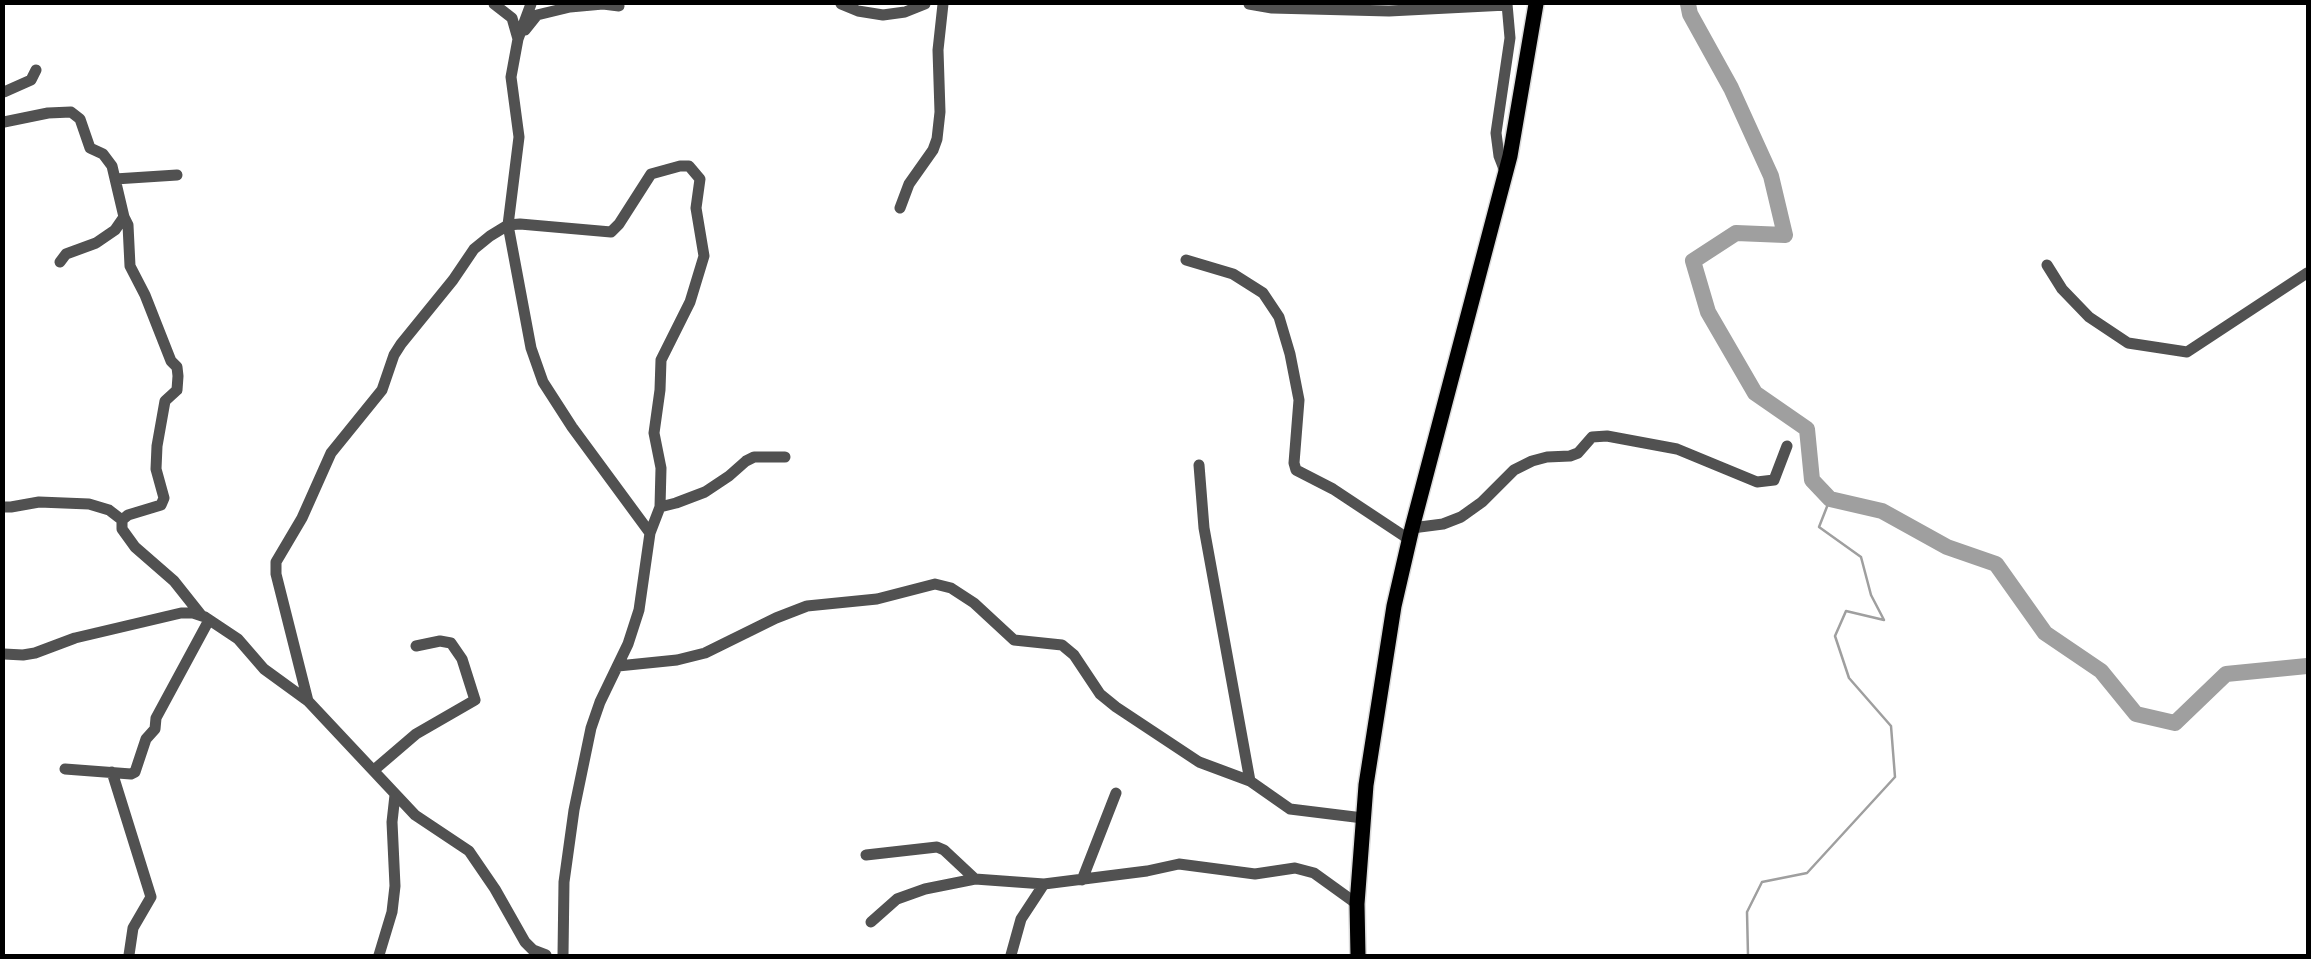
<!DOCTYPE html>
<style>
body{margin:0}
#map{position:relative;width:2311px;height:959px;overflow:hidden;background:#fff;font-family:"Golos Text",sans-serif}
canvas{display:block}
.frame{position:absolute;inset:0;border:5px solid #000;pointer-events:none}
</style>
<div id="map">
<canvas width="2311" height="959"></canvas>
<div class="frame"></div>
</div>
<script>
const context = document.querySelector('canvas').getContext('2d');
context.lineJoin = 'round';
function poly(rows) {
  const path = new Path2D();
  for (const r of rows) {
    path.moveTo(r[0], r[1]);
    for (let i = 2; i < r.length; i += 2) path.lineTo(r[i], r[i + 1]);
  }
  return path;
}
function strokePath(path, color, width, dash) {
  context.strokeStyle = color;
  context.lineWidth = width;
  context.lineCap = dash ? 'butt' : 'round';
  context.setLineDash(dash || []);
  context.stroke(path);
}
const stream = poly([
 [1748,955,1747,912,1762,882,1807,873,1895,777,1891,726,1849,678,1835,636,1846,611,1884,620,1871,595,1861,557,1819,527,1830,499]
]);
const river = poly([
 [1688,4,1690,14,1731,88,1771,176,1785,235,1736,233,1693,261,1708,312,1755,393,1807,429,1812,480,1830,499,1882,511,1947,547,1996,564,2045,633,2101,671,2136,714,2175,723,2226,674,2307,666]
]);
const minor = poly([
 [494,4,512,18,518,39],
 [531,4,518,39,511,77,519,137,508,225,531,348,543,382,572,427,650,533],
 [841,4,858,11,883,15,905,12,925,4],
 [1249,4,1272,8,1389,11,1507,5],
 [525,30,537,15,570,7,603,4,619,6],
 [4,92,31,80,36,70],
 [4,122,48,113,71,112,80,119,90,148,103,154,112,166,124,217,115,230,96,243,66,254,60,262],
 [1506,174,1499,156,1496,133,1510,38,1507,4],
 [115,179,177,175],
 [900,208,909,184,933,150,937,139,940,112,938,50,943,4],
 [124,217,128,225,130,266,145,295,171,361,177,367,178,376,177,390,165,401,157,446,156,469,164,498,161,505,128,515,122,520,122,529,135,547,174,581,201,615],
 [1186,260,1233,274,1263,293,1279,317,1290,354,1299,400,1294,463,1296,470,1333,489,1410,540],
 [2047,265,2062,289,2089,317,2128,343,2187,352,2307,273],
 [1199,465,1204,528,1250,781],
 [4,507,11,507,39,502,89,504,109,510,122,520],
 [660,507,676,503,705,492,729,476,746,461,754,457,785,457],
 [1412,528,1443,524,1461,517,1482,502,1514,470,1532,461,1547,457,1570,456,1578,453,1592,437,1607,436,1677,449,1757,482,1774,480,1787,446],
 [4,654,23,655,35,653,75,638,181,613,193,613,205,617,238,639,264,669,308,701,415,815,469,851,495,889,525,942,533,950,546,955],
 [618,666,677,660,705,653,776,618,807,606,877,599,935,584,951,588,974,603,1014,640,1062,645,1074,655,1100,694,1116,707,1199,762,1250,781,1290,809,1363,818],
 [308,701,276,574,276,562,302,518,331,453,382,390,394,355,401,344,453,280,474,249,490,236,508,225,520,224,611,232,619,224,651,174,680,166,689,166,700,179,696,208,704,256,690,302,661,360,660,390,654,433,661,468,660,507,650,533,639,610,628,644,600,702,591,728,574,810,564,882,563,955],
 [65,769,131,774,135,772,146,739,155,729,156,718,209,620],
 [374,770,416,734,475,700,462,659,451,643,440,641,416,646],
 [112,772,151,897,133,928,129,955],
 [866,855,937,847,944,850,975,879,1044,884,1147,871,1179,864,1255,874,1295,868,1314,873,1357,904],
 [1082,880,1116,793],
 [871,922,897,899,925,889,975,879],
 [379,955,392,912,395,886,392,822,395,795],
 [1011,955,1021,919,1044,884]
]);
const highway = poly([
 [1358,955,1357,904,1366,785,1394,606,1412,528,1510,156,1536,4]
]);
strokePath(stream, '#9f9f9f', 2.5);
strokePath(river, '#9f9f9f', 16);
strokePath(highway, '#dbdbdb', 18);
strokePath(minor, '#515151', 11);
strokePath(highway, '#000', 15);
</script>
